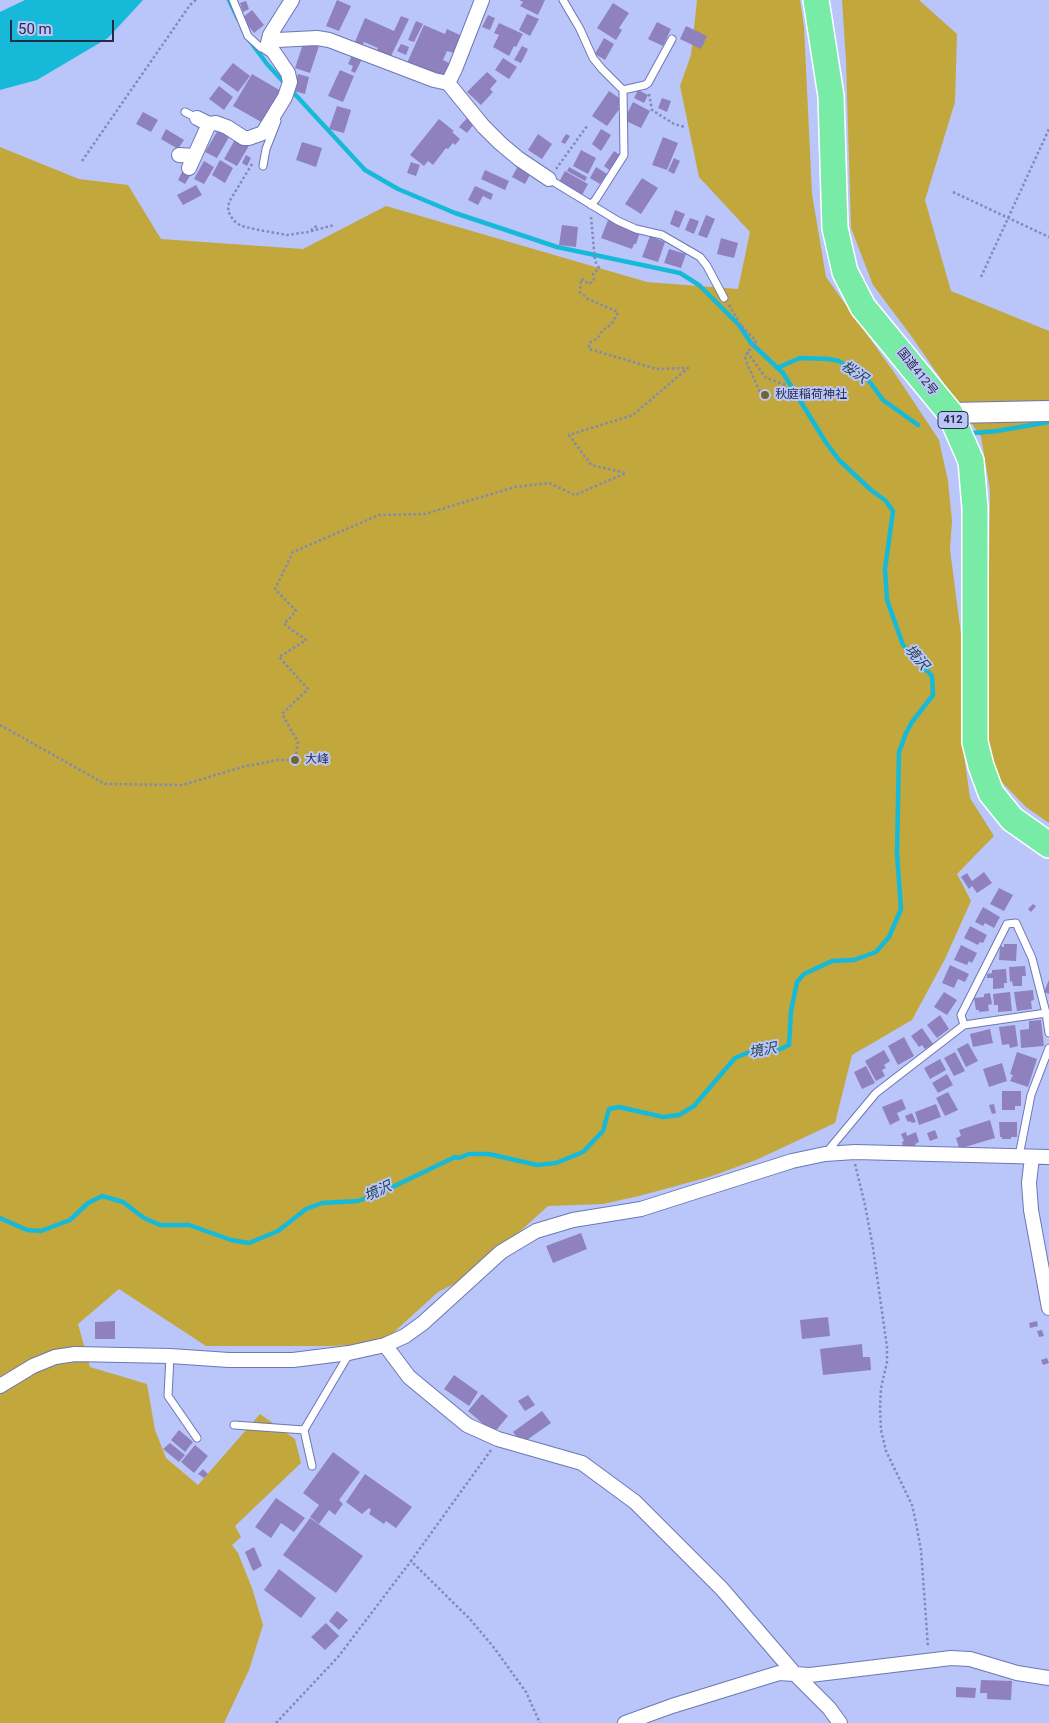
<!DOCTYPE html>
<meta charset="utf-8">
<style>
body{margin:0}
#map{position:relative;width:1049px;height:1723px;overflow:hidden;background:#bac6fa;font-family:Roboto,sans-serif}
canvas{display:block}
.scale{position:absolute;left:10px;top:20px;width:104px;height:22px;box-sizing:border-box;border:2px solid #272c46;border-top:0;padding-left:6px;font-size:15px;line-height:18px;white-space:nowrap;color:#272c46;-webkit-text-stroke:4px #bac6fa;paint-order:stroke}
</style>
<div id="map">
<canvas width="1049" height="1723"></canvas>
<div class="scale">50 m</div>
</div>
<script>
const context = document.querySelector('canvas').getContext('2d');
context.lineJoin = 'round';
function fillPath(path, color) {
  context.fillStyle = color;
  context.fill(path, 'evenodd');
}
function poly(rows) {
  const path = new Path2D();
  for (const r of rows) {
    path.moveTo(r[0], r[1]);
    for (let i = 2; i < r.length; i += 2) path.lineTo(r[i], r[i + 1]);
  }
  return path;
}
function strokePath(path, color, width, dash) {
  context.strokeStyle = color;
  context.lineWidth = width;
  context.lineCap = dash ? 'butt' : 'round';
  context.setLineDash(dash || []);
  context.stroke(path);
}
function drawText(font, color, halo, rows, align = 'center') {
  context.font = font + ' Roboto,"Noto Sans JP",sans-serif';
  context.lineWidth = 4;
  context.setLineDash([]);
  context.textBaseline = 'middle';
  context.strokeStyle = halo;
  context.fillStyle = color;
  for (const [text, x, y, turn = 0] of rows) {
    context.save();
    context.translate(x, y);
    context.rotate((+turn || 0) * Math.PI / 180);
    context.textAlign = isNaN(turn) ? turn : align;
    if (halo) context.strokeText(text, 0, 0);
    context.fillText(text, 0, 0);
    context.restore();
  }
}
const green = poly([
 [697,0,800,0,804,26,812,194,826,277,896,375,939,440,948,481,952,521,950,549,964,658,963,747,970,798,994,836,957,874,971,901,945,959,912,1020,852,1055,835,1123,756,1160,709,1177,639,1196,603,1204,548,1206,472,1275,438,1292,382,1343,333,1346,206,1346,119,1289,78,1324,90,1367,147,1384,155,1430,166,1458,198,1485,260,1414,295,1439,301,1463,235,1526,241,1537,232,1545,238,1553,252,1588,263,1625,249,1670,224,1723,0,1723,0,147,79,179,128,185,161,239,303,249,386,206,647,282,738,289,750,232,699,177,680,86,691,55],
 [842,0,919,0,957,34,955,102,925,200,951,291,1049,331,1049,823,1026,807,995,775,987,744,990,490,981,437,912,337,873,285,851,228,846,61]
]);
const water = poly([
 [25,0,143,0,108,38,37,80,0,90,0,12]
]);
const stream = poly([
 [229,0,238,19],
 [777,368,800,358,828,359,839,361,869,381,883,400,918,425],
 [973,433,997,431,1049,422],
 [0,1218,27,1230,41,1231,70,1220,88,1203,102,1196,123,1202,144,1218,160,1225,189,1225,231,1240,249,1243,278,1231,306,1209,322,1203,358,1201,380,1193,455,1157,459,1158,469,1154,489,1154,537,1165,556,1163,583,1152,603,1131,609,1109,619,1107,663,1117,679,1115,694,1106,735,1058,754,1050,776,1051,789,1045,791,1011,797,982,804,974,832,961,854,960,876,952,889,937,901,909,897,854,899,752,906,733,912,722,933,695,932,676,903,645,887,600,885,569,893,511,885,500,872,491,839,460,825,441,783,373,751,343,739,325,699,285,680,273,557,247,455,213,398,189,365,170,267,64,250,41]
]);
const building = poly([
 [337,0,351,6,339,31,326,26],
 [519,0,545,0,538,15,520,6,523,2],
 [246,1,249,9,243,12,240,3],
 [613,3,629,13,619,28,622,30,616,40,597,28],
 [252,10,264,25,254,33,242,18],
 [527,14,539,19,530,36,519,30],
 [488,15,495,18,490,30,482,27],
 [401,16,409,19,390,58,376,52,378,48,364,42,362,47,354,44,365,18,394,31],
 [416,21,423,24,414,42,408,40],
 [657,22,671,29,663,46,648,39],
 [499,23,523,34,516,47,514,46,509,56,493,47,499,35,494,33],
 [424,25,445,34,447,29,462,36,454,53,447,51,443,60,449,63,443,78,407,63],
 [686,26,707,36,701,49,680,39],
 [604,38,614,44,605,60,595,54],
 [304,41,319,46,310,73,295,68],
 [401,44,409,47,406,55,397,51],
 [522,46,528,49,521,63,514,60],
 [353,53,363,57,355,73,351,71,353,66,348,64],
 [503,58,517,67,509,79,495,70],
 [233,63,250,76,238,92,220,79],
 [340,70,354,76,343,102,328,96],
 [487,72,497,81,490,89,493,92,481,105,467,92],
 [252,74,281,91,263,123,233,106],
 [298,74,309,77,305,94,294,91],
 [219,86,233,97,224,110,209,99],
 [638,90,648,95,644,103,634,98],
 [609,91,622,100,618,107,620,108,607,126,592,116],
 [662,98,671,101,667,112,658,108],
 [633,102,650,111,641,128,624,120],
 [337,106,351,110,344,133,329,129],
 [143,112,158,120,151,132,136,124],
 [467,118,474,124,467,133,459,127],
 [439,119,454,131,452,132,460,139,455,145,453,143,448,149,446,148,433,165,428,161,424,166,410,155],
 [166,129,184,140,178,149,161,139],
 [601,129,611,135,601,151,592,144],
 [218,130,229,137,217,158,205,152],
 [538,134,552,144,542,159,528,150],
 [566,134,570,136,565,144,561,142],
 [237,136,250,144,237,166,224,159],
 [663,137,678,143,667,170,652,165],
 [302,142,322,148,316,167,296,160],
 [581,150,596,158,588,174,573,166],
 [614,151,623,157,612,172,604,166],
 [246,155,251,158,247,166,242,163],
 [674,158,680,161,674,174,668,171],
 [220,160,233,168,225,183,212,175],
 [204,161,214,167,204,184,194,179],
 [411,162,420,165,416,176,407,173],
 [185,166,193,171,185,184,178,180],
 [518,166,531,173,525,184,512,177],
 [569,167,587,177,585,181,567,171],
 [596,167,607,174,600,184,590,178],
 [485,170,509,181,505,190,481,179],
 [565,171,588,184,581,197,558,184],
 [642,178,658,188,641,214,625,204],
 [196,185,202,195,183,205,177,195],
 [475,186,493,194,491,200,483,196,478,205,468,200],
 [675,210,685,214,679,228,670,224],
 [706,215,715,219,707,238,698,235],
 [690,218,699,221,694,234,685,230],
 [608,220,640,232,636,244,634,244,632,249,601,238],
 [562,225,578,227,576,247,559,245],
 [650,236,665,242,658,262,642,257],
 [721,238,738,243,734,258,717,254],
 [669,249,686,254,681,268,664,263],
 [984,872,992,883,977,893,972,886,969,889,961,877,967,873,972,881],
 [999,888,1013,895,1004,911,990,904],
 [1033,904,1036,906,1031,912,1028,909],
 [983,907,1000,917,994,928,985,923,983,926,975,922],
 [970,926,987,935,983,943,980,942,978,945,964,938],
 [1004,944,1017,944,1016,961,999,960,1000,946,1004,947],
 [961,945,977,953,972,963,969,961,967,965,954,960],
 [950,965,969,974,965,982,958,979,954,988,942,983],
 [1025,966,1026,976,1022,976,1022,986,1013,986,1012,981,1010,982,1009,967],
 [1006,969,1007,983,1004,983,1004,988,993,989,993,978,987,978,987,974,992,973,992,970],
 [1049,980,1049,994,1044,992],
 [1033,990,1034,1000,1031,1001,1032,1009,1017,1011,1014,992],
 [944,992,957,1000,947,1015,934,1007],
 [1010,992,1012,1011,998,1012,998,1005,994,1005,993,994],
 [990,993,992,1004,988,1005,989,1011,979,1012,979,1010,976,1010,974,998,984,997,984,994],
 [940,1015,949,1029,937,1038,927,1025],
 [1041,1020,1044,1046,1021,1048,1020,1030,1029,1029,1029,1021],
 [1015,1025,1018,1046,1010,1048,1009,1044,1002,1045,999,1027],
 [922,1028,933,1044,925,1049,922,1045,919,1047,911,1036],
 [990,1029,993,1043,973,1047,970,1034],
 [904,1037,914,1056,898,1065,888,1046],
 [968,1043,978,1061,966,1067,957,1049],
 [884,1050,890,1061,884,1065,886,1068,882,1070,885,1076,876,1081,865,1061],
 [955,1052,965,1071,954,1076,944,1058],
 [1017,1052,1037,1059,1028,1087,1010,1081,1013,1075,1010,1074],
 [940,1059,946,1070,930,1079,924,1068],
 [1002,1063,1007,1081,989,1087,983,1069],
 [866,1066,875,1083,862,1089,854,1072],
 [947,1074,953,1085,938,1093,932,1083],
 [1002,1091,1021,1091,1021,1106,1015,1106,1015,1110,1002,1110],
 [948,1092,958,1110,945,1116,936,1098],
 [902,1099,906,1109,897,1113,900,1120,890,1125,882,1107],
 [936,1104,941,1117,919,1125,915,1112],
 [994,1104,996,1113,992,1114,989,1105],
 [912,1113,916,1122,912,1123,910,1121,908,1122,905,1116],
 [990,1120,995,1138,965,1147,966,1150,960,1151,956,1138,961,1136,959,1130],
 [999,1122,1017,1122,1017,1137,1011,1137,1011,1139,1002,1139,1002,1137,1000,1137],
 [935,1130,938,1138,930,1141,927,1133],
 [906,1132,907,1136,916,1132,919,1142,915,1144,916,1147,903,1146,902,1142,904,1141,901,1134],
 [581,1233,587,1249,553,1263,546,1246],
 [828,1317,830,1336,802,1339,800,1320],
 [115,1321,115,1339,95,1339,95,1322],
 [1037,1321,1038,1326,1030,1328,1029,1323],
 [1042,1330,1044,1336,1039,1337,1037,1331],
 [862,1344,863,1357,870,1357,871,1370,823,1375,820,1349],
 [1047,1358,1049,1363,1043,1365,1041,1360],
 [454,1375,478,1392,469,1406,444,1389],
 [482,1394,508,1416,494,1433,468,1411],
 [528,1395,535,1405,525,1411,518,1401],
 [542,1411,551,1423,524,1442,520,1441,513,1432],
 [179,1430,193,1442,185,1452,171,1440],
 [170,1443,185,1455,179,1462,163,1449],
 [195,1445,208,1456,194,1473,181,1462],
 [333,1452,360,1472,339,1500,343,1504,335,1515,329,1510,319,1524,310,1517,319,1505,303,1493],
 [203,1469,208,1474,204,1478,198,1474],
 [365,1474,412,1507,396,1528,386,1521,384,1524,369,1514,371,1510,369,1508,362,1514,346,1502],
 [276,1498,305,1518,294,1532,281,1523,271,1538,255,1527],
 [310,1518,363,1556,336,1593,283,1555],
 [254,1547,262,1566,253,1571,245,1552],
 [279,1569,316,1598,301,1618,264,1590],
 [337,1611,348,1620,339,1630,329,1621],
 [326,1623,339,1636,325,1650,311,1637],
 [981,1680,1012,1681,1011,1700,987,1699,987,1693,980,1693],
 [956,1687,976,1688,975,1698,956,1697]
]);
const path = poly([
 [649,94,652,110,674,124,685,127],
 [82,161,190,5,196,0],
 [252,164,229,202,228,211,233,220,241,226,259,230,287,235,308,232,334,225],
 [556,169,587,126],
 [953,192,1049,237],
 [312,231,312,229,317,226],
 [981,277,1049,129],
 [729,305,740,324,756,341,745,356,746,361,760,392],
 [747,352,766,378,786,385],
 [0,725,105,784,183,785,242,767,278,760,295,760,298,742,282,714,308,689,279,657,306,640,284,624,296,611,275,589,293,552,379,515,425,514,515,487,549,483,575,495,626,473,591,465,569,435,633,415,688,368,657,369,589,349,589,343,598,338,603,330,612,324,618,312,588,299,580,292,581,279,589,284,594,280,593,274,599,268,595,261,591,217],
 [855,1164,865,1205,873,1248,887,1347,887,1362,881,1388,880,1408,881,1430,886,1451,912,1505,916,1523,921,1550,928,1647],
 [491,1450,411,1561,470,1619,495,1649,526,1692,540,1723],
 [276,1723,338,1657,411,1561]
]);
const lane = poly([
 [233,0,248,36,261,48,267,47],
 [563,0,580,29,593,58,602,69,623,90,645,85,648,83,672,39],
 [185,112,197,118],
 [263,166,266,149,277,121,275,118],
 [549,179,618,221,636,229,662,235,700,257,707,266,724,298],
 [591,205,596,199,624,155,623,90],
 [964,1025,961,1015,1007,924,1016,923,1032,958,1046,1013,1049,1033],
 [826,1153,876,1093,964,1025,1046,1013],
 [1019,1156,1031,1095,1049,1048],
 [170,1356,168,1396,197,1438],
 [234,1425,304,1430,349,1354],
 [304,1430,312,1466]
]);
const street = poly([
 [292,0,270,35,267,47,277,40,317,38,329,40,434,80,448,83,455,69,482,0],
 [448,83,483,126,500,143,519,159,549,179],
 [197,118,209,124,216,123,227,127,244,138,249,138,263,133,285,97,290,82,288,73,273,51,267,47],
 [179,155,194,156],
 [189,168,209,124],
 [1032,1157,1029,1183,1031,1210,1049,1308],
 [385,1345,409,1377,467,1425,498,1439,582,1463,635,1502,722,1589,795,1674,829,1708,840,1723],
 [0,1386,33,1366,55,1357,75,1354,170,1356,229,1360,293,1360,349,1353,385,1345,405,1336,423,1323,501,1252,536,1231,573,1220,641,1209,792,1161,825,1154,855,1152,1049,1157],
 [625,1723,672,1706,779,1673,810,1675,951,1658,970,1659,1017,1673,1049,1678]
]);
const secondary = poly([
 [950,413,1049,411]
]);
const highway = poly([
 [816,0,831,96,835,228,845,272,863,307,950,413,971,461,975,508,975,742,981,766,991,793,1012,819,1049,845]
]);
const markers = [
 [765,395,5,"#726532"],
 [295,760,5,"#726532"]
];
const shields = [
 [953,420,30]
];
const shieldNames = [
 ["412",953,420]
];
const streetNames = [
 ["国道412号",917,372,51]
];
const poiNames = [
 ["秋庭稲荷神社",775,395],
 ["大峰",305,760]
];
const waterNames = [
 ["桜沢",854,373,35],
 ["境沢",916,658,49],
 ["境沢",763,1051,-10],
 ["境沢",378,1192,-24]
];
fillPath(green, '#c1a73c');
fillPath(water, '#16bad8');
strokePath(stream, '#16bad8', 4.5);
fillPath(building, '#8f80be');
strokePath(lane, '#6c77b4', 9);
strokePath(street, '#6c77b4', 16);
strokePath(secondary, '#6c77b4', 22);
strokePath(highway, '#fff', 28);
strokePath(path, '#818ab4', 2.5, [2.5, 2.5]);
strokePath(lane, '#fff', 7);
strokePath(street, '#fff', 14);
strokePath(secondary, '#fff', 20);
strokePath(highway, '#78eca6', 25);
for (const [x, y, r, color] of markers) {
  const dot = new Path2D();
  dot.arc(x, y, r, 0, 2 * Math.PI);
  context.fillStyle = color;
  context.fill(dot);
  strokePath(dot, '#bac6fa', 2);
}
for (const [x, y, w] of shields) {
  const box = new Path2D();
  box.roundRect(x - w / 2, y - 8.5, w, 17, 4);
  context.fillStyle = '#bac6fa';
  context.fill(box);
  strokePath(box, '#272c46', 1);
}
drawText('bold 11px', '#272c46', null, shieldNames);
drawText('12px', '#272c46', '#bac6fa', streetNames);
drawText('12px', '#272c46', '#bac6fa', poiNames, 'left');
drawText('italic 14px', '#27454c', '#bac6fa', waterNames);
</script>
